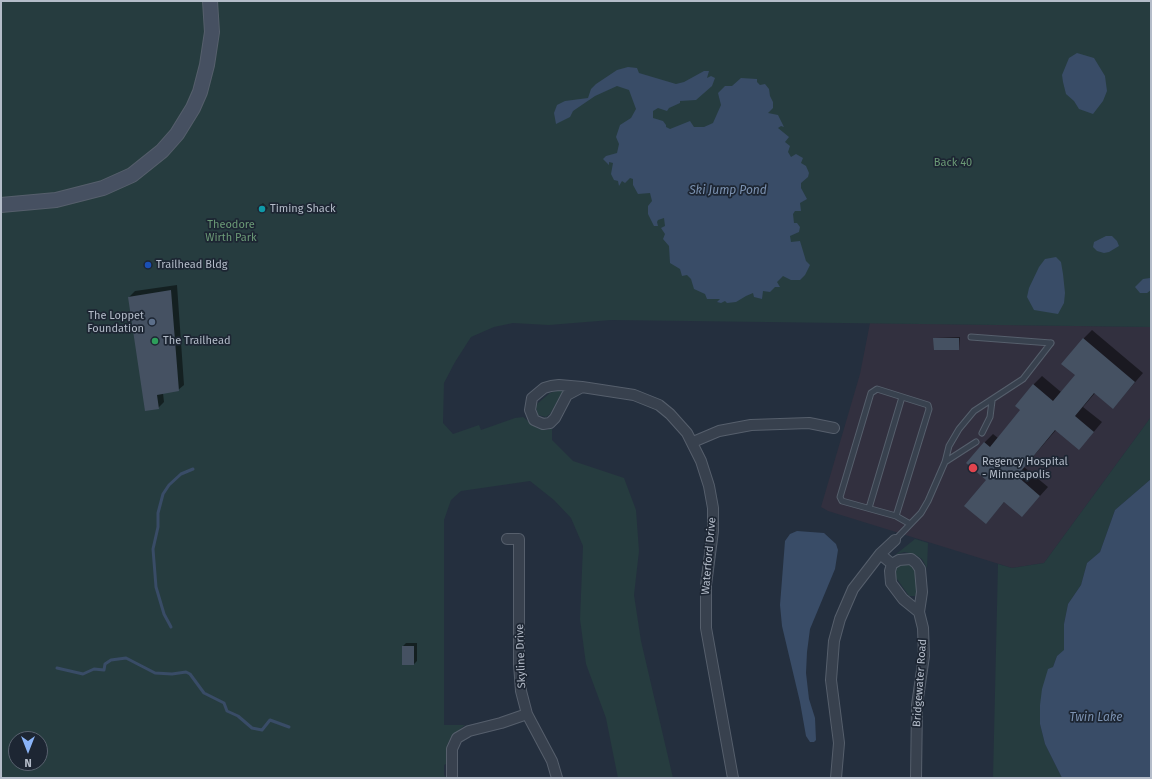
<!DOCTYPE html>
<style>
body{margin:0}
#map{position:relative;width:1152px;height:779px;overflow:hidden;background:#242f3e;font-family:"Fira Sans",sans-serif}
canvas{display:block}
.frame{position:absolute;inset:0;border:2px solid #b4bcc9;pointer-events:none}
.north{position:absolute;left:8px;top:731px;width:40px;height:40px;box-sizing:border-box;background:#1d2633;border:1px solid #59626f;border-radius:50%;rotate:180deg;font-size:11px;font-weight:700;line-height:16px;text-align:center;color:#b4bcc9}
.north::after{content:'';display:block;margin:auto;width:14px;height:18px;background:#8ab4f8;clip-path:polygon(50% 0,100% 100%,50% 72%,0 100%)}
</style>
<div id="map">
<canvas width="1152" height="779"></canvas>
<div class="frame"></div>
<div class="north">N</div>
</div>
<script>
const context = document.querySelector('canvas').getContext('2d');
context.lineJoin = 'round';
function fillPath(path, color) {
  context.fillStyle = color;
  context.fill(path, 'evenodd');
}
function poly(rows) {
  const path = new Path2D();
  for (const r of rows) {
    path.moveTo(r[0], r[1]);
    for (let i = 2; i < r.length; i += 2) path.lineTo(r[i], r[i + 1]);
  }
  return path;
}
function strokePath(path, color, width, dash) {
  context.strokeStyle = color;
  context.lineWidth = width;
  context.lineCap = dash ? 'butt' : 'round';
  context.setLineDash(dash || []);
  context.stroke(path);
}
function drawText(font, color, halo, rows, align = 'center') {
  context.font = font + ' "Fira Sans",sans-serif';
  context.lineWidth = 3.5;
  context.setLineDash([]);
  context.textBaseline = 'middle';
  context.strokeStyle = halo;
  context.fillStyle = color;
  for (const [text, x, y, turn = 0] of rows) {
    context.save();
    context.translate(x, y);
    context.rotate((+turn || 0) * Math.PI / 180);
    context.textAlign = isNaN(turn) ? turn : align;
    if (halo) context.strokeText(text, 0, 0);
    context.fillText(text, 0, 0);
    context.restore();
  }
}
const medical = poly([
 [870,323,1151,327,1151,417,1044,563,1012,568,828,511,821,507,860,374]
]);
const green = poly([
 [1,1,1151,1,1151,327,611,320,549,325,513,323,494,327,471,337,455,362,444,383,443,423,453,434,479,425,481,430,515,418,523,417,537,428,547,430,552,428,552,440,573,461,624,478,636,510,639,551,634,595,641,641,673,778,618,778,606,718,586,664,580,619,583,546,571,518,554,500,530,481,461,491,451,500,444,520,444,725,465,725,451,737,447,745,446,764,444,765,444,775,447,778,1,778],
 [16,739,40,739,40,763,16,763],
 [559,390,564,391,560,396,550,414,546,417,538,415,536,407,538,403,550,393],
 [1151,417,1151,479,1115,510,1100,552,1087,563,1081,585,1068,604,1064,624,1064,651,1057,656,1053,667,1040,724,1045,744,1062,778,993,778,998,564,1012,568,1044,563],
 [915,539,928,543,927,568,922,559,914,554,904,552,895,555],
 [905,564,913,566,916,571,917,592,915,596,909,596,895,576,897,567]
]);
const water = poly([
 [1077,53,1094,58,1105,76,1107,91,1103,101,1093,114,1079,109,1074,101,1066,94,1063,82,1062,75,1069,58],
 [628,67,637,68,639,73,676,84,684,82,704,71,709,71,707,78,711,76,715,78,712,86,696,100,680,101,680,103,669,108,667,111,658,108,653,111,653,118,663,121,666,125,666,127,670,129,690,121,694,127,704,127,713,123,721,105,718,93,725,86,732,86,741,78,757,79,757,82,760,85,765,84,769,89,770,96,773,102,773,108,768,113,778,115,784,127,781,126,778,128,789,137,785,142,790,146,788,152,791,157,796,154,803,158,801,163,806,166,809,173,808,177,801,183,801,188,807,199,800,203,801,211,795,211,793,214,794,223,797,223,800,227,799,232,790,236,791,242,800,241,806,261,810,265,805,275,800,280,791,280,783,276,777,282,780,287,775,287,770,292,763,291,762,299,754,297,753,293,746,296,736,302,727,303,725,301,721,303,717,302,720,299,707,299,705,294,694,289,691,279,687,275,682,276,680,269,670,263,669,246,663,239,665,234,661,228,665,226,664,218,658,220,657,222,658,226,654,226,648,214,648,206,652,201,650,193,638,194,633,185,633,179,630,178,625,183,622,181,619,186,618,181,614,180,611,174,613,163,609,162,609,165,603,159,606,156,617,153,619,144,616,137,620,125,631,118,636,109,629,90,617,86,595,96,573,111,570,117,556,124,554,113,557,105,565,101,588,98,591,89,596,84,617,70],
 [1106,236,1112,236,1117,241,1119,246,1109,252,1104,253,1097,251,1093,247,1094,242],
 [1056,257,1061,262,1063,274,1065,293,1064,303,1058,314,1034,310,1027,297,1029,288,1039,267,1045,259],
 [1150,278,1151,290,1147,293,1140,293,1135,287,1143,279],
 [1151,479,1151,778,1062,778,1045,744,1040,724,1040,705,1042,689,1048,669,1053,667,1057,656,1064,650,1064,624,1068,604,1081,585,1087,563,1100,552,1115,510],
 [797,531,824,533,836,544,838,550,835,569,810,629,807,652,806,673,809,699,815,718,816,740,814,742,810,742,806,736,800,702,782,626,780,605,785,541,790,534]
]);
const shadow = poly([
 [263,203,268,208,262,213,257,208],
 [177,285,184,385,178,390,163,393,164,402,158,408,129,297,135,291],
 [1092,330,1143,373,1113,408,1095,393,1083,407,1102,422,1087,440,1056,430,1024,467,1048,487,1022,516,1005,501,986,523,988,480,984,443,993,434,998,438,1022,410,1033,385,1042,376,1061,392,1076,375,1083,339],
 [960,337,959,349,934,339,936,338],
 [406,643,417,643,417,661,414,664,403,664,403,646]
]);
const stream = poly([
 [171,627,164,614,156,587,153,549,158,527,158,513,163,494,169,485,181,474,193,469],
 [57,668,83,674,94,669,104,670,105,664,111,660,126,658,155,673,172,674,186,672,190,674,204,693,224,703,227,711,238,716,252,728,262,730,270,720,289,727]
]);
const building = poly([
 [171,290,179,391,157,395,159,409,145,411,128,297],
 [933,338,959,338,959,350,934,350],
 [1083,338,1135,382,1113,409,1094,393,1075,416,1094,432,1079,450,1055,430,1017,476,1040,496,1022,517,1004,502,986,524,964,506,986,480,966,463,984,442,990,447,1020,410,1015,406,1033,384,1053,401,1075,375,1061,364],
 [402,646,414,646,414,665,402,665]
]);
const lane = poly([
 [971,337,1051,343],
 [982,433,990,417,992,401],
 [945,462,976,442],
 [869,508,902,397],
 [896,516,929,409,928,405,877,389,871,393,840,497,842,501,896,516,910,524],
 [895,540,921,513,928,501,945,462,949,446,959,429,974,411,1023,379,1051,343]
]);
const street = poly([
 [582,387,567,395,555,418,550,423,543,424,534,420,530,410,532,398,544,388,551,386,559,385,582,387,634,395,659,405,670,414,687,433,701,461,709,486,713,508,713,531,706,585,706,628,733,778],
 [693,442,719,431,751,425,809,423,834,428],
 [507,539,519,539,519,664,521,691,527,714,552,761,557,778],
 [880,554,892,564,890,571,891,583,903,599,919,612,923,628,924,656,917,705,916,778],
 [892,564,899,560,911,559,916,563,920,569,922,592,919,612],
 [452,778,452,749,457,738,469,731,501,723,527,714],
 [836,778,839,743,831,680,834,641,840,619,853,589,880,554,895,540]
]);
const secondary = poly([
 [1,205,56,200,103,188,132,175,162,151,177,134,193,108,200,92,207,65,212,32,210,1]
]);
const markers = [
 [262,209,4,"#0f9aa8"],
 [148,265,4,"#1a4fb4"],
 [152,322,4,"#5c6f8a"],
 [155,341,4,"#2e9e5b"],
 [973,468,5,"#e0444e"]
];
const parkNames = [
 ["Back 40",953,163],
 ["Theodore",231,225],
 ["Wirth Park",231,238]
];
const poiNames = [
 ["Timing Shack",270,209],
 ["Trailhead Bldg",156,265],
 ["The Loppet",144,316,"right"],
 ["Foundation",144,329,"right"],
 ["The Trailhead",163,341],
 ["Regency Hospital",982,462],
 ["- Minneapolis",982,475]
];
const streetNames = [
 ["Waterford Drive",709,556,-85],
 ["Skyline Drive",521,656,-92],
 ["Bridgewater Road",920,683,-86]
];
const waterNames = [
 ["Ski Jump Pond",728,191],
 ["Twin Lake",1096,718]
];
fillPath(medical, '#32303f');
fillPath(green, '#263c3f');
fillPath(water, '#394c67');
fillPath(shadow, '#0007');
strokePath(stream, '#394c67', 3);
fillPath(building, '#455162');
strokePath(lane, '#565f6c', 7);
strokePath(street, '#565f6c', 12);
strokePath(secondary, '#565f6c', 16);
strokePath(lane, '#38414e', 5);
strokePath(street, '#38414e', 10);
strokePath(secondary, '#465061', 14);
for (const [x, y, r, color] of markers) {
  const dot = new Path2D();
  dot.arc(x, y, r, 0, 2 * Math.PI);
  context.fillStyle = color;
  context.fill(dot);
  strokePath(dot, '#1d2633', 1.5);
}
drawText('11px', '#6b9a76', '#1d2633', parkNames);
drawText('11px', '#b4bcc9', '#1d2633', poiNames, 'left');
drawText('11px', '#b4bcc9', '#1d2633', streetNames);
drawText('italic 12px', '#7c92b1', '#1d2633', waterNames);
</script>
